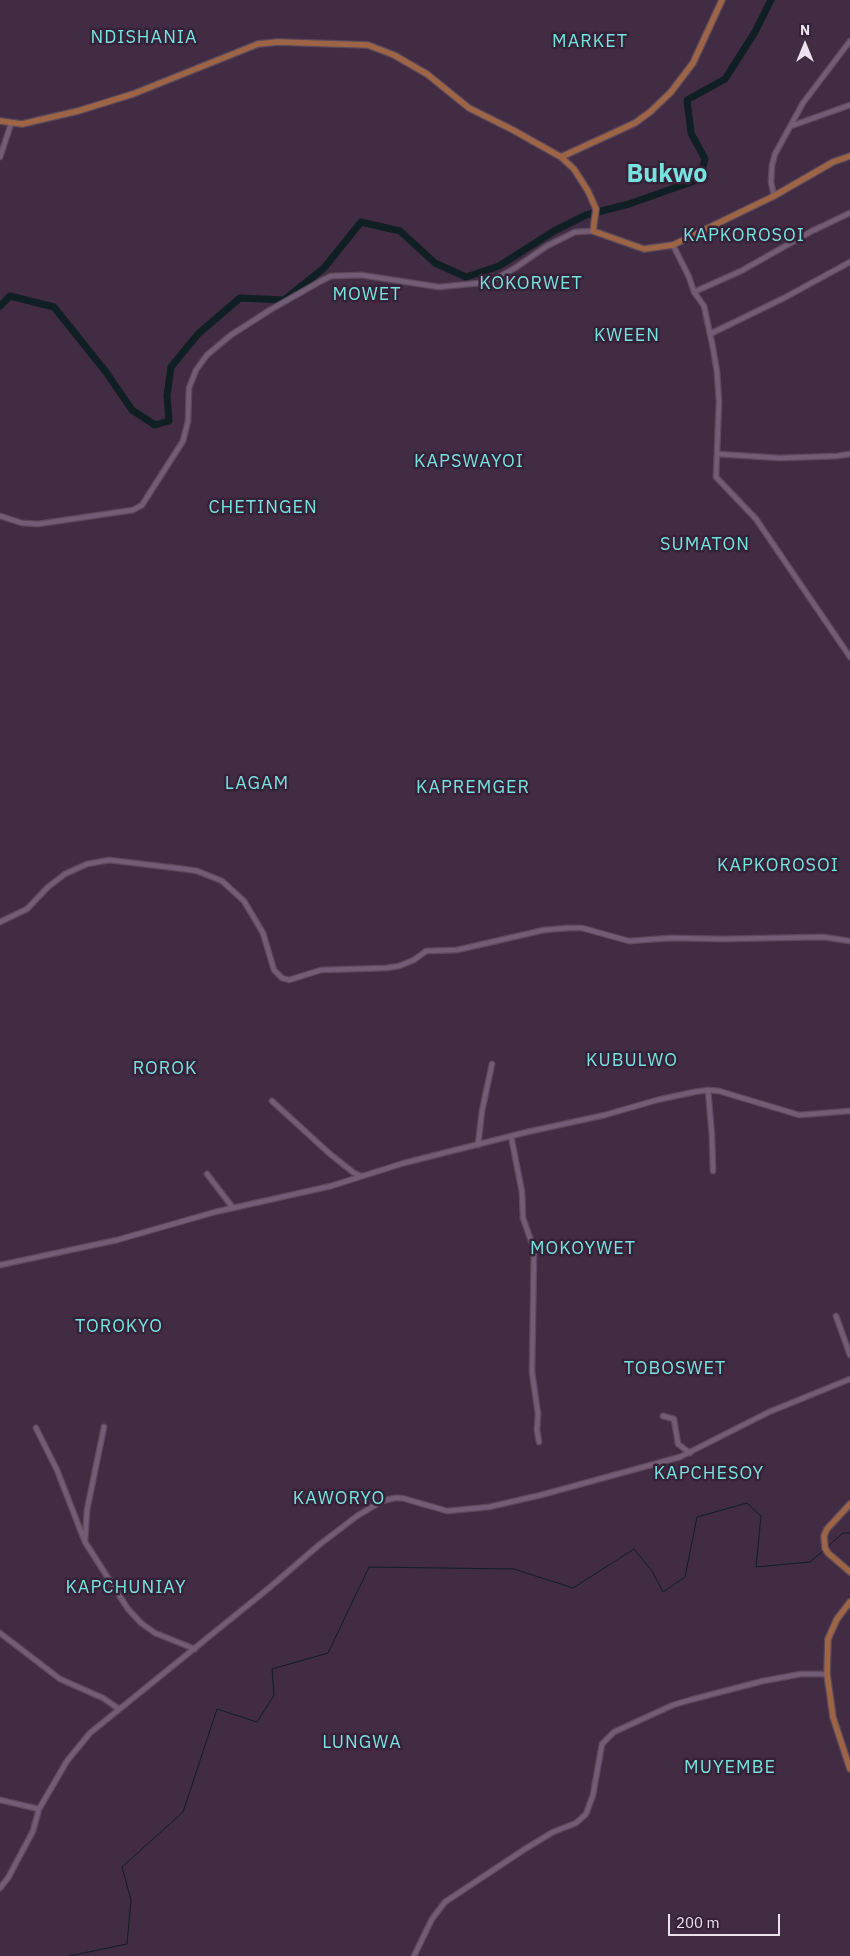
<!DOCTYPE html>
<style>
body{margin:0}
#map{position:relative;width:850px;height:1956px;overflow:hidden;background:#412c43;font-family:"IBM Plex Sans",sans-serif}
canvas{display:block}
.north{position:absolute;left:780px;top:20px;width:50px;height:50px;-webkit-text-stroke:4px #362238;paint-order:stroke;rotate:0deg;font-size:14px;font-weight:700;line-height:20px;text-align:center;color:#eee1ef}
.north::after{content:'';display:block;margin:auto;width:18px;height:22px;background:#eee1ef;clip-path:polygon(50% 0,100% 100%,50% 72%,0 100%)}
.scale{position:absolute;left:668px;top:1914px;width:112px;height:22px;box-sizing:border-box;border:2px solid #eee1ef;border-top:0;padding-left:6px;font-size:15px;line-height:18px;white-space:nowrap;color:#eee1ef;-webkit-text-stroke:4px #362238;paint-order:stroke}
</style>
<div id="map">
<canvas width="850" height="1956"></canvas>
<div class="north">N</div>
<div class="scale">200 m</div>
</div>
<script>
const context = document.querySelector('canvas').getContext('2d');
context.lineJoin = 'round';
function poly(rows) {
  const path = new Path2D();
  for (const r of rows) {
    path.moveTo(r[0], r[1]);
    for (let i = 2; i < r.length; i += 2) path.lineTo(r[i], r[i + 1]);
  }
  return path;
}
function strokePath(path, color, width, dash) {
  context.strokeStyle = color;
  context.lineWidth = width;
  context.lineCap = dash ? 'butt' : 'round';
  context.setLineDash(dash || []);
  context.stroke(path);
}
function drawText(font, color, halo, rows, align = 'center') {
  context.font = font + ' "IBM Plex Sans",sans-serif';
  context.lineWidth = 5;
  context.setLineDash([]);
  context.textBaseline = 'middle';
  context.strokeStyle = halo;
  context.fillStyle = color;
  for (const [text, x, y, turn = 0] of rows) {
    context.save();
    context.translate(x, y);
    context.rotate((+turn || 0) * Math.PI / 180);
    context.textAlign = isNaN(turn) ? turn : align;
    if (halo) context.strokeText(text, 0, 0);
    context.fillText(text, 0, 0);
    context.restore();
  }
}
const stream = poly([
 [827,1547,843,1533,850,1533],
 [69,1956,127,1944,131,1900,122,1867,183,1812,217,1709,257,1722,274,1695,272,1669,328,1653,369,1567,514,1569,573,1588,634,1549,652,1571,663,1592,685,1577,697,1517,747,1503,761,1516,756,1567,810,1562,824,1550]
]);
const river = poly([
 [0,306,10,296,54,307,106,372,132,410,155,425,169,421,167,396,171,367,198,334,240,298,284,300,324,268,361,222,400,231,435,263,466,277,499,266,554,231,586,215,629,204,700,179,705,159,691,133,687,100,725,79,755,32,771,0]
]);
const minor = poly([
 [791,126,850,105],
 [0,157,11,124],
 [774,196,771,182,772,165,775,154,803,103,850,41],
 [673,245,689,277,694,292,704,306,713,348,717,372,719,402,716,477,756,519,850,657],
 [694,292,741,271,812,231,850,213],
 [710,334,784,298,850,262],
 [717,454,780,458,837,456,850,454],
 [0,516,22,523,38,524,133,510,142,505,183,441,188,421,189,388,196,370,207,355,231,335,270,310,321,281,331,276,361,275,439,287,480,283,497,278,515,268,547,246,575,232,593,231],
 [0,922,27,909,48,887,65,874,87,864,109,860,184,869,197,871,222,881,244,901,263,933,274,970,282,978,289,980,321,970,386,968,399,966,414,960,426,951,457,950,544,930,568,928,582,928,629,941,671,938,722,939,823,937,850,941],
 [708,1090,712,1136,713,1171],
 [272,1101,330,1154,354,1173,361,1176],
 [511,1136,522,1192,523,1218,534,1249,532,1372,538,1414,537,1430,539,1442],
 [478,1145,482,1111,492,1064],
 [207,1174,233,1208],
 [0,1265,117,1240,215,1212,331,1186,404,1163,527,1132,605,1115,657,1100,694,1092,708,1090,719,1091,799,1115,850,1111],
 [836,1316,850,1355],
 [663,1416,674,1419,678,1444,690,1453],
 [36,1428,57,1470,85,1542,128,1609,141,1623,155,1633,195,1649],
 [85,1541,87,1510,104,1427],
 [0,1633,60,1679,103,1698,119,1709],
 [0,1800,39,1809],
 [0,1888,8,1878,33,1831,39,1809,67,1761,90,1733,269,1588,319,1545,357,1516,382,1501,395,1498,402,1498,447,1511,489,1507,541,1495,680,1457,769,1412,850,1379],
 [414,1956,432,1919,445,1902,525,1849,553,1832,576,1823,586,1814,593,1795,602,1744,614,1732,673,1705,690,1700,763,1681,801,1674,827,1674]
]);
const major = poly([
 [0,121,22,124,78,111,133,94,258,44,278,42,368,45,394,55,427,74,469,108,513,130,561,157,574,169,588,191,596,209,593,231,644,249,673,245,774,196,833,162,850,156],
 [561,157,635,123,650,112,671,92,693,63,722,0],
 [850,1504,827,1529,824,1536,825,1548,828,1553,850,1572],
 [850,1602,837,1619,828,1639,827,1674,833,1717,850,1769]
]);
const quarterNames = [
 ["NDISHANIA",144,38],
 ["MARKET",590,42],
 ["KAPKOROSOI",744,236],
 ["KOKORWET",531,284],
 ["MOWET",367,295],
 ["KWEEN",627,336],
 ["KAPSWAYOI",469,462],
 ["CHETINGEN",263,508],
 ["SUMATON",705,545],
 ["LAGAM",257,784],
 ["KAPREMGER",473,788],
 ["KAPKOROSOI",778,866],
 ["KUBULWO",632,1061],
 ["ROROK",165,1069],
 ["MOKOYWET",583,1249],
 ["TOROKYO",119,1327],
 ["TOBOSWET",675,1369],
 ["KAPCHESOY",709,1474],
 ["KAWORYO",339,1499],
 ["KAPCHUNIAY",126,1588],
 ["LUNGWA",362,1743],
 ["MUYEMBE",730,1768]
];
const townNames = [
 ["Bukwo",667,175]
];
strokePath(stream, '#0f1f24', 1);
strokePath(river, '#0f1f24', 7);
strokePath(minor, '#5b495c', 7);
strokePath(major, '#5b495c', 8);
strokePath(minor, '#735c75', 4.5);
strokePath(major, '#9d6445', 5.5);
context.letterSpacing = '1px';
drawText('18px', '#78e3de', '#362238', quarterNames);
context.letterSpacing = '0px';
drawText('bold 25px', '#78e3de', '#362238', townNames);
</script>
